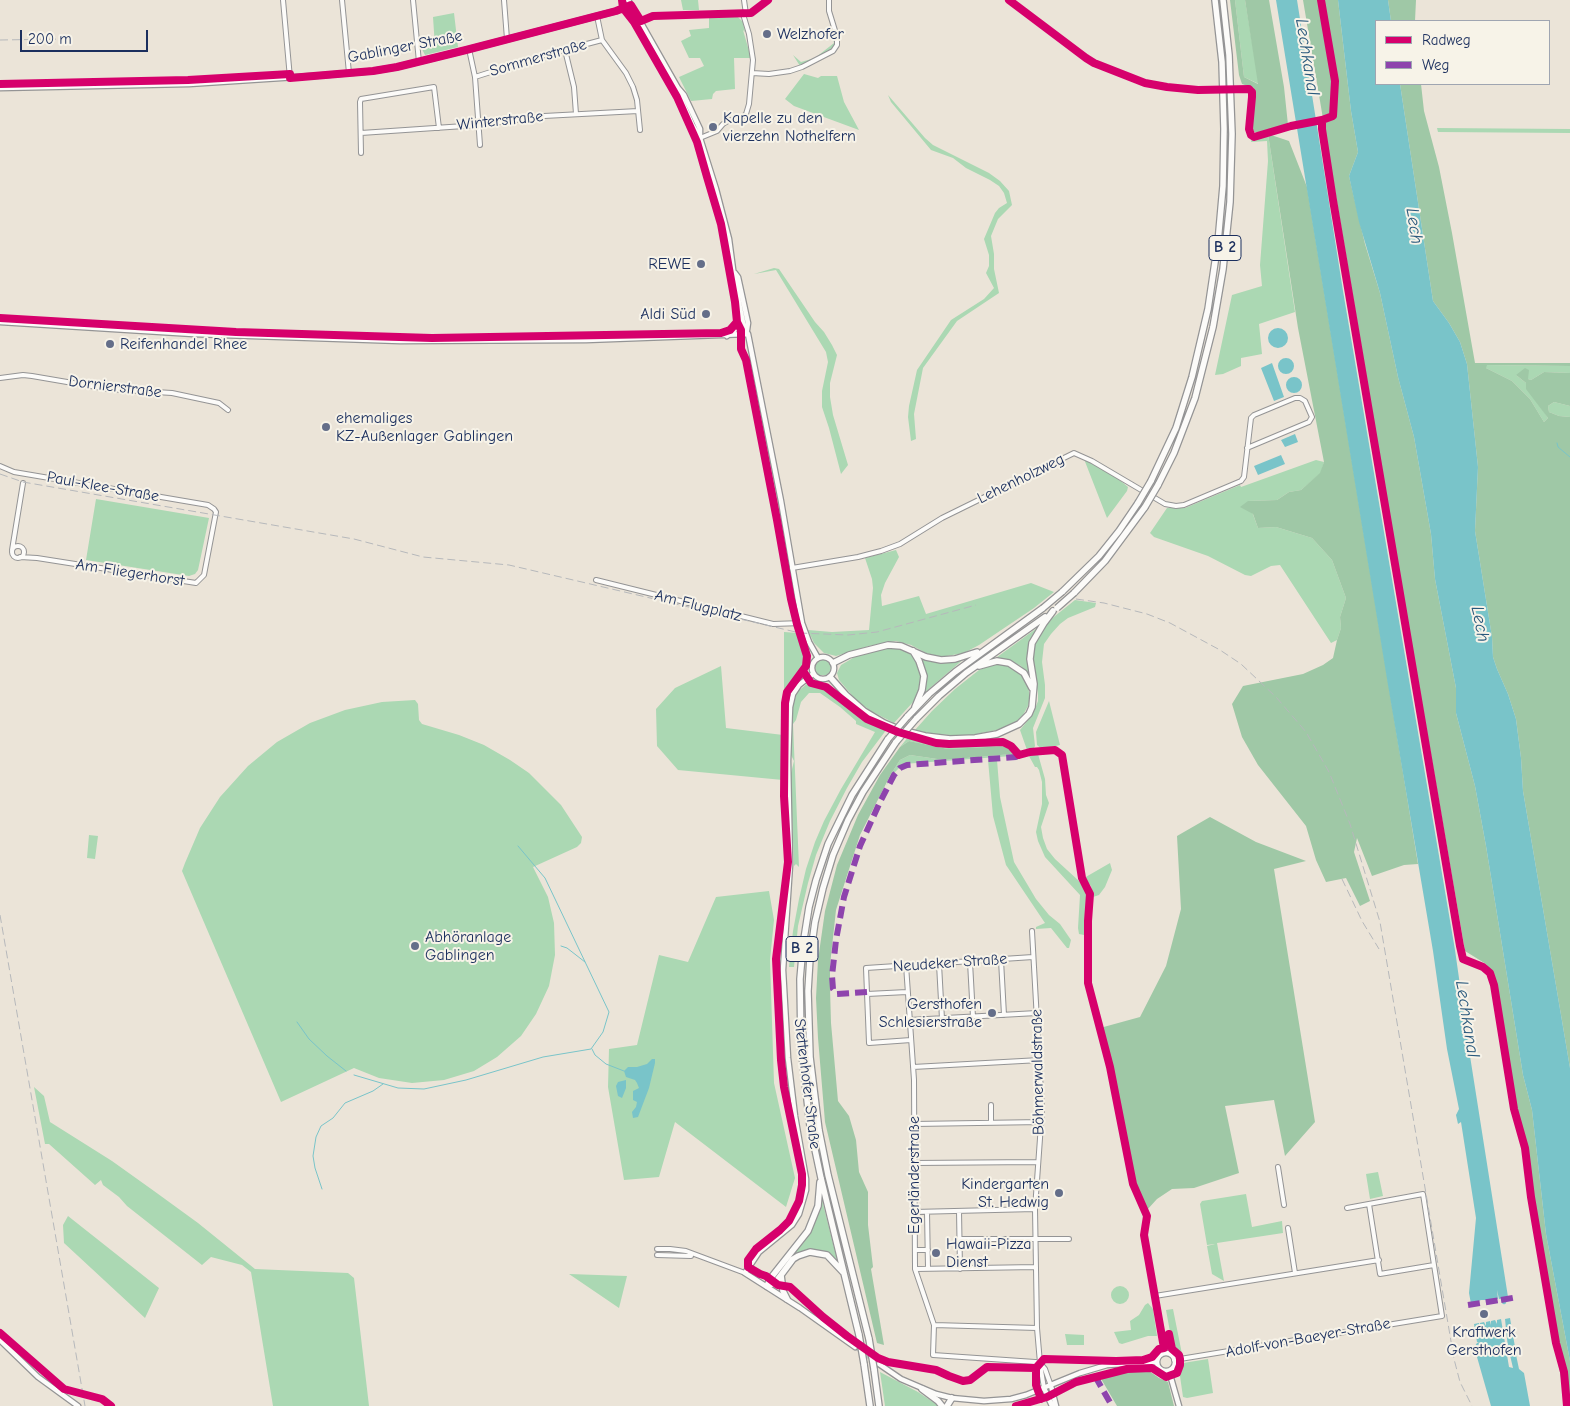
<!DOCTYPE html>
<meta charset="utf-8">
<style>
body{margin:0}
#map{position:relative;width:1570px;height:1406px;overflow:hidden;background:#ebe4d8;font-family:"Comic Neue",sans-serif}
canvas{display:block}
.legend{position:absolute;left:1375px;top:20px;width:175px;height:65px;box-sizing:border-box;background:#f7f3e8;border:1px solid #9fa5b1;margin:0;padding:6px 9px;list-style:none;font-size:15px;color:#1b2f5e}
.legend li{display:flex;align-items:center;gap:10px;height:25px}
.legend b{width:25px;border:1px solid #9fa5b1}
.scale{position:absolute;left:20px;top:30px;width:128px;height:22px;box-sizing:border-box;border:2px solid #1b2f5e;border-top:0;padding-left:6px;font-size:15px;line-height:18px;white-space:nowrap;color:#1b2f5e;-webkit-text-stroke:4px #f7f3e8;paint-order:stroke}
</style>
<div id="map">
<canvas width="1570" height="1406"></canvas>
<ul class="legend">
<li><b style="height:6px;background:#d6006c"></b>Radweg</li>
<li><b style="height:6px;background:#8e44ad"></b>Weg</li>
</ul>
<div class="scale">200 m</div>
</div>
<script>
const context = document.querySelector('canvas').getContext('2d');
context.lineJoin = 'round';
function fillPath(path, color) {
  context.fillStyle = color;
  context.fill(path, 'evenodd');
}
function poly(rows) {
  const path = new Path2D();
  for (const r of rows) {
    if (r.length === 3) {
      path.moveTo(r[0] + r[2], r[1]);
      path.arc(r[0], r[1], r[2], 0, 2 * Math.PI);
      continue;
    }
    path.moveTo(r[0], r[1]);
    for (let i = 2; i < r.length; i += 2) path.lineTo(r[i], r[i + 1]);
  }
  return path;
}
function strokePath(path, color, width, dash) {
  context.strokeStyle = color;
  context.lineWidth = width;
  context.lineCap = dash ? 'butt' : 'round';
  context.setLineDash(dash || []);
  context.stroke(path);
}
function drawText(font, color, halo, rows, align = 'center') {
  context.font = font + ' "Comic Neue",sans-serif';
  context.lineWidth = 4;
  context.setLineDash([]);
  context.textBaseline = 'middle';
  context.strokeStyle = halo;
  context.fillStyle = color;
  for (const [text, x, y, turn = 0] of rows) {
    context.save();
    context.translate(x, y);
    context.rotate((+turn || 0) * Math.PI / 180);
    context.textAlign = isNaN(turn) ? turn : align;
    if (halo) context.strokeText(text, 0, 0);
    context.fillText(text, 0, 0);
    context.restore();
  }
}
const green = poly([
 [681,0,698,0,699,10,683,10],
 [1235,0,1245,0,1259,84,1244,77],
 [454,13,458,47,425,55,422,49,435,47,433,17],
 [727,16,737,16,743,22,745,32,743,30,751,58,734,58,735,89,716,91,713,94,712,99,691,101,679,77,704,66,700,58,689,58,681,41,691,36,689,30,709,28,709,18],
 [831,31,833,31,835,36,834,47,831,51,800,66,793,55,801,62,815,58,834,43],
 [804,74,818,78,821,76,837,76,844,102,859,130,794,106,785,99],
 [888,95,925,138,933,145,989,173,1000,181,1009,191,1012,205,998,219,991,236,994,254,994,269,999,293,957,321,923,368,914,414,916,439,911,441,908,417,909,406,917,370,951,320,984,299,994,288,986,273,989,266,989,255,984,239,995,213,999,208,1007,203,1004,193,999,186,990,180,966,168,953,158,931,150,891,102],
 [1437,128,1570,129,1570,133,1438,132],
 [1268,134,1295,312,1259,324,1262,354,1241,358,1241,366,1223,374,1215,375,1232,295,1262,286,1260,265,1268,161,1267,141,1251,142,1252,138,1260,137],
 [774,268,779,269,815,322,824,332,832,345,837,355,830,383,830,397,833,415,848,465,841,474,829,428,822,407,822,391,828,362,826,352,776,270,754,274],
 [1486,365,1570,366,1570,373,1544,372,1531,380,1516,375,1526,383,1548,418,1544,422,1530,399,1512,381,1486,368],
 [1554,402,1570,406,1570,417,1559,416,1549,412,1548,406],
 [1084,459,1116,477,1128,487,1127,491,1107,518],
 [1316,460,1324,462,1321,473,1301,490,1289,492,1277,500,1248,501,1258,528,1276,527,1312,538,1332,560,1346,598,1340,617,1341,628,1337,640,1331,643,1280,565,1271,566,1251,576,1245,575,1208,556,1154,537,1150,533,1167,508,1185,508,1240,485,1241,487],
 [96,499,209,518,198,570,195,574,189,576,86,560],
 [896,550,899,557,885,583,881,595,882,606,919,596,926,614,1031,583,1054,592,1034,608,979,645,964,653,947,656,937,656,926,653,911,645,896,641,869,646,836,656,824,653,814,643,808,630,832,632,869,630,873,588,872,579,865,558],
 [1075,600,1096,603,1095,607,1068,618,1060,624,1051,634,1044,644,1042,662,1045,685,1045,698,1033,728,1035,746,1033,750,1027,750,1020,730,1033,714,1038,701,1038,693,1032,661,1035,643,1044,627,1050,620],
 [1037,628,1032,640,1032,680,1021,666,1015,663,1002,659,993,660],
 [784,632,798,633,806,660,802,670,788,688,784,703],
 [893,647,909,653,916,659,921,670,922,681,919,694,914,701,894,723,871,711,856,700,839,680,837,673,841,665,858,655],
 [920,657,965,658,923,694,926,687,927,674],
 [820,660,826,660,831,665,830,672,826,675,819,675,815,671,815,665],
 [1000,664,1007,665,1021,673,1028,685,1030,699,1028,706,1023,715,1017,721,1001,729,968,736,933,734,915,730,932,711,955,689,979,670,992,665],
 [721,666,726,728,783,735,783,780,678,770,657,746,656,709,675,688],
 [802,673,804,675,791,690,788,701,785,734,787,742,786,765,787,800,785,802,785,706,791,686],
 [811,681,816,681,828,685,871,719,856,710,829,687],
 [808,683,827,688,866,720,887,729,862,762,847,788,830,821,816,855,808,883,798,926,794,967,789,967,793,931,799,899,806,869,815,842,824,821,841,789,875,732,856,724,856,721,840,707,820,693,809,693,801,702,796,720,793,724,799,867,796,864,794,866,791,789,791,773,794,761,791,755,792,708,797,692],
 [415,700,418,704,419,720,422,724,459,735,484,745,510,760,529,773,561,805,582,837,581,843,577,847,533,867,548,897,554,923,555,955,549,986,536,1014,521,1036,497,1057,474,1071,444,1080,412,1083,379,1078,354,1068,281,1102,182,871,185,863,200,828,220,797,248,766,277,742,310,723,345,710,382,702],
 [1049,701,1060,745,1042,749,1037,745,1036,732],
 [909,736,931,743,945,745,1004,743,1012,747,1017,755,1012,756,903,764,894,773,886,786,891,774,900,760,910,755,944,760,1011,754,1007,746,948,749,909,741,900,747],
 [924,738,947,741,1007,740,1014,744,1016,750,1012,745,1004,741,957,743,937,742],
 [1038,754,1045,779,1046,795,1049,803,1041,827,1043,838,1047,849,1055,859,1079,881,1087,893,1088,903,1086,932,1084,935,1079,934,1078,928,1080,895,1045,857,1038,841,1036,832,1042,804,1042,782,1039,770,1037,767,1035,767,1029,756],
 [988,760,997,760,1000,797,1014,862,1036,899,1049,915,1060,924,1071,940,1069,948,1067,948,1051,928,1036,929,1036,927,1045,923,1006,865,993,816],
 [89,835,98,836,95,859,87,858],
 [1110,863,1112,870,1105,887,1099,895,1093,897,1091,886,1084,878],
 [769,891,774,920,770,960,774,1083,795,1178,786,1207,675,1122,659,1177,624,1180,608,1087,609,1049,637,1045,659,955,688,962,716,897],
 [34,1087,44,1096,50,1122,112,1161,154,1191,198,1223,255,1269,348,1273,354,1278,369,1406,273,1406,251,1272,242,1265,211,1257,202,1265,127,1206,119,1197,103,1185,101,1180,95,1185,49,1144,45,1144],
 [1378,1172,1383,1196,1370,1199,1366,1174],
 [1246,1194,1252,1227,1282,1221,1283,1233,1217,1243,1224,1281,1212,1274,1207,1246,1215,1244,1207,1245,1200,1204,1202,1201],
 [820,1200,822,1200,838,1263,832,1256,824,1252,808,1250,797,1254,779,1273,813,1225,818,1214],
 [68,1216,159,1288,145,1318,64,1243,63,1225],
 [569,1274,627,1276,619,1308],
 [1120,1295,9],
 [1148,1303,1153,1309,1157,1336,1148,1336,1122,1344,1119,1343,1114,1332,1131,1330,1130,1321,1139,1315,1145,1305],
 [1173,1309,1182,1354,1179,1354,1173,1348,1166,1310],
 [1065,1334,1084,1335,1084,1345,1067,1345],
 [1208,1359,1213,1393,1187,1398,1183,1397,1179,1369,1183,1363],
 [880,1372,918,1392,939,1406,885,1406]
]);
const forest = poly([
 [1230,0,1235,0,1244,77,1258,84,1245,0,1269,0,1284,87,1288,125,1260,133,1254,132,1251,124,1255,94,1254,88,1242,84,1239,75],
 [1303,0,1338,0,1351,111,1358,152,1349,176,1365,244,1380,293,1398,377,1414,437,1431,534,1435,579,1456,688,1456,713,1475,786,1486,846,1523,1075,1532,1110,1546,1234,1570,1361,1570,1406,1565,1406,1561,1378,1549,1315,1495,979,1486,964,1465,951,1400,576],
 [1388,0,1416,0,1415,21,1391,21],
 [1400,84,1421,84,1424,111,1439,167,1452,233,1475,363,1570,363,1570,366,1487,365,1486,368,1512,381,1530,399,1544,422,1548,418,1526,389,1526,383,1516,375,1525,368,1529,370,1528,379,1531,380,1544,372,1570,373,1570,406,1554,402,1548,406,1549,412,1559,416,1570,417,1570,1068,1523,791,1521,758,1516,719,1508,694,1497,669,1493,657,1492,637,1475,531,1478,467,1467,364,1460,342,1449,323,1433,301],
 [1268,134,1289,141,1307,187,1418,864,1404,865,1372,876,1357,838,1354,852,1370,901,1360,906,1346,878,1326,882,1316,860,1306,826,1258,765,1242,737,1232,704,1243,686,1303,674,1323,665,1333,658,1337,640,1341,628,1340,617,1346,598,1332,560,1312,538,1276,527,1258,528,1253,514,1240,507,1248,501,1277,500,1289,492,1301,490,1320,473,1324,462,1298,328],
 [909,741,948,749,1007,746,1012,749,1012,754,944,760,910,755,900,760,891,774,860,835,836,910,830,965,830,988,831,1023,838,1101,849,1116,856,1140,859,1172,868,1192,868,1225,873,1267,871,1269,884,1345,877,1343,825,1122,818,1038,816,998,818,960,825,911,837,865,858,815,880,775,900,747],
 [1210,817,1256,842,1306,861,1274,869,1315,1122,1285,1156,1274,1100,1225,1106,1239,1173,1194,1188,1172,1189,1157,1199,1147,1210,1133,1184,1100,1028,1140,1017,1166,966,1181,909,1177,836],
 [1133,1371,1149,1371,1159,1378,1168,1382,1174,1406,1117,1406,1100,1377]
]);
const water = poly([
 [1276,0,1297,0,1343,291,1455,950,1470,1056,1508,1297,1499,1299,1497,1290,1498,1299,1493,1299,1492,1300,1481,1300,1471,1304,1469,1293,1476,1218,1461,1122,1458,1124,1456,1115,1459,1109,1447,1049,1433,951,1388,685],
 [1338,0,1388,0,1391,21,1376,21,1376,84,1400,84,1433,301,1449,323,1460,342,1467,364,1478,467,1475,531,1492,637,1493,657,1497,669,1508,694,1516,719,1521,758,1523,791,1570,1068,1570,1361,1546,1234,1532,1110,1523,1075,1486,846,1475,786,1456,713,1456,688,1435,579,1431,534,1414,437,1398,377,1380,293,1359,222,1349,176,1358,152,1351,111],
 [1278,338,10],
 [1286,366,8],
 [1272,363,1284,397,1274,401,1261,368],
 [1294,385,8],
 [1295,434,1298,442,1285,447,1281,440],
 [1281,455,1285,464,1258,475,1254,466],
 [652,1059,655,1059,655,1063,649,1088,638,1117,633,1118,632,1112,636,1107,637,1102,633,1100,633,1091,639,1088,637,1083,635,1080,626,1077,624,1071,628,1067,637,1067,647,1064],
 [626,1080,626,1088,622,1098,618,1096,616,1086,618,1082],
 [1510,1318,1515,1347,1508,1348,1505,1319],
 [1501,1319,1509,1367,1513,1368,1509,1351,1515,1350,1519,1369,1524,1373,1530,1406,1491,1406,1477,1357,1475,1346,1477,1343,1479,1342,1477,1342,1474,1324,1479,1323,1480,1327,1480,1323,1484,1322,1486,1326,1486,1322,1490,1321,1491,1325,1491,1321,1495,1320,1497,1324,1497,1320]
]);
const stream = poly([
 [1557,443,1558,447,1570,457],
 [561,946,567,948,585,962],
 [297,1022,309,1039,327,1056,346,1071],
 [592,1049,595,1055,606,1064,624,1071],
 [354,1075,398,1088,424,1089,466,1080,543,1057,591,1049,603,1032,609,1012,545,878,518,846],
 [322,1189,315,1168,313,1156,316,1137,321,1126,333,1118,345,1103,373,1091,383,1084]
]);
const canal = poly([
 [1503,1298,1504,1302]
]);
const tertiaryTunnel = poly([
 [855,1347,872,1359]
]);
const minor = poly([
 [283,0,290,78],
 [342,0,349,73],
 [413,0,419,62],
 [504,0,507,39],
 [744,0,746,14],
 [597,16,602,40,626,73,633,87,637,100,640,130],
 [641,21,653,16,751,13,768,0],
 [469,49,475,77,480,145],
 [565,50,574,87,576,114],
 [752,73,769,74,790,71,802,67,833,51,837,45,837,37,829,11,829,0],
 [475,77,541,56,602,40],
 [361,133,479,125,544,116,638,111],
 [700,138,717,131,723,124,728,121,741,118,746,114,749,104,753,60,749,34,743,14],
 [361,153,360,102,361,99,434,87,439,128],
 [0,378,23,375,32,376,108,389,172,393,219,403,228,410],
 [0,466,14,472,208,505,214,509,216,512,204,575,196,583,37,558,20,557],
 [18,552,6],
 [12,550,23,483],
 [792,568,858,557,881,551,900,544,942,518,1074,453,1092,461,1165,504,1176,506,1184,505,1241,481,1244,477,1251,418,1254,415,1295,398,1300,398,1305,401,1312,417,1309,422,1247,448],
 [596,580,773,624,802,623],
 [1032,931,1042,1110,1035,1209,1037,1328,1040,1363],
 [1001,960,1004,1015],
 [970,962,973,1017],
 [939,964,942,1019],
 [906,965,914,1080,915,1269,934,1325,933,1355,1035,1362,1040,1363,1045,1369,1051,1386],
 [867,994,907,992],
 [909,1020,1037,1013],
 [911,1040,869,1043,866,968,1033,957],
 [913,1067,1040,1060],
 [991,1105,991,1123],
 [914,1124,1042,1122],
 [914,1163,1038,1162],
 [1278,1167,1284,1205],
 [1347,1208,1423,1194,1434,1265,1380,1274,1369,1204],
 [959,1211,960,1269],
 [914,1212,1035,1209],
 [927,1212,928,1268],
 [1288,1228,1295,1273],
 [959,1239,1069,1239],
 [657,1249,670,1249,686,1251,745,1273],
 [915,1250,928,1250],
 [657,1255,691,1256],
 [915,1269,1036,1267],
 [934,1325,1037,1328],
 [1165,1353,1155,1296,1379,1260],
 [1174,1360,1442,1316,1434,1265],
 [1042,1365,1041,1370,1044,1388]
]);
const tertiary = poly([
 [628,0,678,88,684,95,700,129,700,138,716,189,729,239,735,284,744,327,748,334,781,501,802,623,809,642,818,658],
 [0,88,189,84,327,75,373,71,397,67,466,50,616,11,631,5],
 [678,89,680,97,692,124,700,138],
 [735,273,738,277,748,323,747,330],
 [0,322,193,334,400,341,586,340,748,334],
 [727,336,736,329,741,317],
 [823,668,11],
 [813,674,799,685,793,694,790,707,788,761,790,865,783,970,788,1058,795,1116,806,1179,806,1190,799,1214,792,1225,759,1252,745,1273,800,1308,855,1347],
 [0,1340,38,1377,78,1406],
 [1166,1362,9],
 [879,1364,901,1379,936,1394,952,1398,984,1401,1011,1399,1026,1395,1080,1373,1107,1365,1157,1362],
 [1169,1371,1179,1406],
 [1051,1386,1056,1406],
 [1044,1388,1052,1406]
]);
const trunk = poly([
 [1151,481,1176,428,1192,377,1208,309,1218,242,1223,186,1224,129,1222,62,1215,0],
 [1158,485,1174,453,1195,398,1213,327,1223,269,1230,202,1232,134,1229,55,1223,0],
 [1062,592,1099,556,1119,531,1138,503],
 [1074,593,1105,561,1145,507],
 [913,651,919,661,924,676,922,690,915,707],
 [833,663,849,655,888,645,901,646,926,657,941,660,955,659,977,652],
 [979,666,997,661,1009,663,1024,673,1032,688],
 [830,677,846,695,864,711,884,723,901,730,925,736,950,739,975,738,997,734,1019,724,1029,714,1032,707,1034,684,1030,659,1032,643,1044,623,1053,611],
 [907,717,929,694,955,672,1043,608],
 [916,719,939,696,966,673,1045,617],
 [781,1275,783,1291,787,1299],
 [767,1286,770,1279,808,1231,818,1206,820,1182],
 [767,1286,775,1283,793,1259,798,1256,810,1252,827,1255,843,1272],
 [859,1335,821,1178,810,1126,801,1046,800,979,803,945,809,907,816,880,828,844,852,795,888,739],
 [869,1339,828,1175,819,1130,810,1057,808,991,810,958,815,922,823,888,833,855,848,820,863,792,896,742],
 [864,1364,870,1406],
 [874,1369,879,1406],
 [922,1389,938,1401,942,1406],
 [947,1406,952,1398]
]);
const rail = poly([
 [0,40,62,39],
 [0,474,23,482,354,539,423,557,509,565,800,633,848,635,877,632,976,605],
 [1076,599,1104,603,1147,614,1170,623,1220,650,1241,664,1276,697,1306,732,1329,772,1350,824,1380,922,1454,1359,1460,1382,1472,1406],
 [1342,879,1362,921,1379,949],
 [0,915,85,1406]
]);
const trunkBridge = poly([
 [1138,503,1151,481],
 [1145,507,1158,485],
 [1043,608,1062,592],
 [1057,608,1074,593],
 [888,739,907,717],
 [896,742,916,719],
 [859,1335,864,1364],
 [869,1339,874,1369]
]);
const quiet = poly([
 [867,992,837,994,833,989,832,976,836,940,844,897,860,846,880,802,894,775,900,768,907,765,1016,757,1019,755,1017,752],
 [1501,1300,1518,1297],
 [1468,1305,1500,1300],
 [1095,1376,1112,1406]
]);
const cycleway = poly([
 [622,0,623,8,634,22,677,97,697,142,707,177,721,224,735,302,737,322,741,330,741,349,746,360,777,520,791,599,797,624,807,656,806,666,787,692,785,703,784,796,788,862,776,959,781,1060,784,1087,802,1174,802,1185,799,1201,789,1221,780,1230,756,1249,748,1260,748,1267,760,1274,766,1276,778,1285,790,1287,823,1317,847,1336,878,1358,888,1362,936,1370,949,1376,963,1381,970,1380,987,1367,1036,1368],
 [1009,0,1086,58,1094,63,1145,83,1167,87,1198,90,1249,89,1252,92,1252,97,1249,129,1251,135,1254,137,1291,126,1322,120,1333,116,1335,81,1321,0],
 [0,84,188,80,290,74,290,78,373,71,397,67,466,50,616,11,631,5,641,21,653,16,751,13,768,0],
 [1322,120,1322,129,1333,200,1460,946,1463,959,1483,967,1490,973,1494,985,1514,1109,1525,1148,1531,1197,1556,1343,1564,1372,1567,1406],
 [0,318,236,332,432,338,721,333,730,330,737,322],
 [803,671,811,683,826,687,867,719,898,732,936,743,949,744,1003,742,1011,746,1019,755,1030,752,1055,750,1062,755,1082,878,1090,894,1088,921,1088,983,1110,1067,1133,1184,1147,1216,1144,1235,1164,1348,1159,1349,1152,1357,1143,1360,1116,1361,1044,1359,1036,1368,1036,1385,1041,1399],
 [0,1333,64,1389,102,1399,111,1406],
 [1016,1406,1047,1397,1076,1382,1127,1369,1152,1368,1166,1377,1177,1373,1180,1365,1180,1359,1179,1355,1172,1349,1169,1334]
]);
const markers = [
 [767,34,5,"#646e89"],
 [713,127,5,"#646e89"],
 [701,264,5,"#646e89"],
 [706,314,5,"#646e89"],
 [110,344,5,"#646e89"],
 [326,427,5,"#646e89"],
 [415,946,5,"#646e89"],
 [992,1013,5,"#646e89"],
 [1059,1193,5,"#646e89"],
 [936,1253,5,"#646e89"],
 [1484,1314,5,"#646e89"]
];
const shields = [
 [1225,248,32],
 [802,949,32]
];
const shieldNames = [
 ["B 2",1225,248],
 ["B 2",802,949]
];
const poiNames = [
 ["Welzhofer",777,34],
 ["Kapelle zu den",723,118],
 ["vierzehn Nothelfern",723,136],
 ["REWE",691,264,"right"],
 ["Aldi Süd",696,314,"right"],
 ["Reifenhandel Rhee",120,344],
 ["ehemaliges",336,418],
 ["KZ-Außenlager Gablingen",336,436],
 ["Abhöranlage",425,937],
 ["Gablingen",425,955],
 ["Gersthofen",982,1004,"right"],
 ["Schlesierstraße",982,1022,"right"],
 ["Kindergarten",1049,1184,"right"],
 ["St. Hedwig",1049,1202,"right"],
 ["Hawaii-Pizza",946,1244],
 ["Dienst",946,1262],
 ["Kraftwerk",1484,1332,"center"],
 ["Gersthofen",1484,1350,"center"]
];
const streetNames = [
 ["Gablinger Straße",405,47,-11],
 ["Sommerstraße",538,58,-16],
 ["Winterstraße",500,121,-6],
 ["Dornierstraße",115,387,7],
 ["Lehenholzweg",1021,479,-26],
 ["Paul-Klee-Straße",103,487,10],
 ["Am Fliegerhorst",130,573,9],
 ["Am Flugplatz",698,606,14],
 ["Neudeker Straße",950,963,-4],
 ["Böhmerwaldstraße",1038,1072,-91],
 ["Stettenhofer Straße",807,1084,83],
 ["Egerländerstraße",914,1175,-90],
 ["Adolf-von-Baeyer-Straße",1308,1338,-10]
];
const waterNames = [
 ["Lechkanal",1307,57,81],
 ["Lech",1414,226,82],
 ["Lech",1480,624,79],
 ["Lechkanal",1467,1019,81]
];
fillPath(green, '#abd8b3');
fillPath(forest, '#9fc8a6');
fillPath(water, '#79c4c9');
strokePath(stream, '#79c4c9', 1);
strokePath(canal, '#79c4c9', 4.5);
strokePath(tertiaryTunnel, '#c1c0c0', 4.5, [4.5, 2]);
strokePath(minor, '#949495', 6);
strokePath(tertiary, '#949495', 7);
strokePath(trunk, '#949495', 8);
strokePath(minor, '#fcfbf9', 4);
strokePath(tertiary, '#fcfbf9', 4.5);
strokePath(trunk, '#fcfbf9', 5.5);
strokePath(rail, '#b6b8bb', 1, [8, 4]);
strokePath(trunkBridge, '#949495', 8, []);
strokePath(trunkBridge, '#fcfbf9', 5.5);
strokePath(quiet, '#8e44ad', 6, [12, 6]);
strokePath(cycleway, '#d6006c', 8);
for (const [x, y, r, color] of markers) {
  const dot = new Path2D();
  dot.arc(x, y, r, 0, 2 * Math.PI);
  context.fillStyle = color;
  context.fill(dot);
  strokePath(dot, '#f7f3e8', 2);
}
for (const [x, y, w] of shields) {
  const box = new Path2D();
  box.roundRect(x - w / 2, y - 12.5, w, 25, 4);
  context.fillStyle = '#f7f3e8';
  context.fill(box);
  strokePath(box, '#1b2f5e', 1);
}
drawText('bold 15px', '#1b2f5e', null, shieldNames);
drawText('16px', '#1b2f5e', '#f7f3e8', poiNames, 'left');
drawText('16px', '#1b2f5e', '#f7f3e8', streetNames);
drawText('italic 18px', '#28587c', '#f7f3e8', waterNames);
</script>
